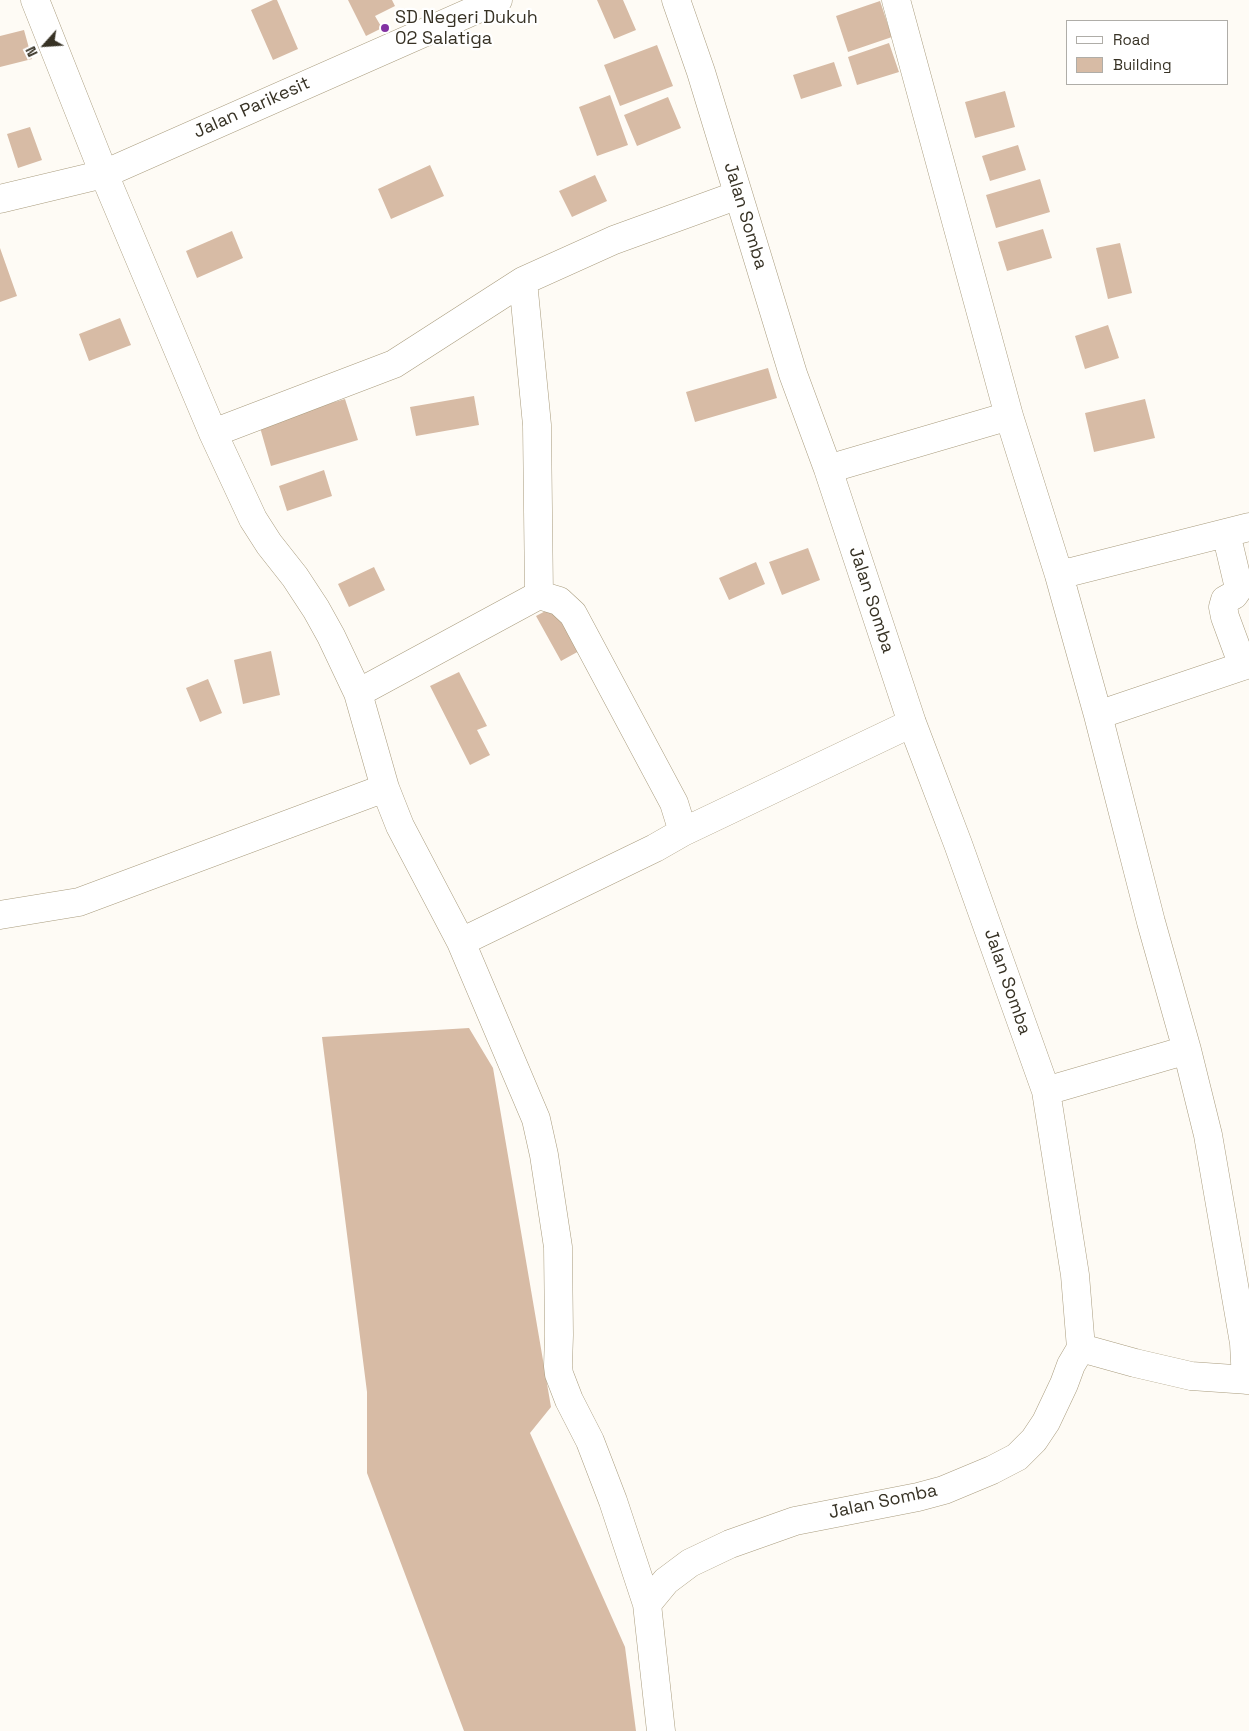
<!DOCTYPE html>
<style>
body{margin:0}
#map{position:relative;width:1249px;height:1731px;overflow:hidden;background:#fefbf5;font-family:"Space Grotesk",sans-serif}
canvas{display:block}
.legend{position:absolute;left:1066px;top:20px;width:162px;height:65px;box-sizing:border-box;background:#fff;border:1px solid #afada8;margin:0;padding:6px 9px;list-style:none;font-size:15px;color:#373225}
.legend li{display:flex;align-items:center;gap:10px;height:25px}
.legend b{width:25px;border:1px solid #afada8}
.north{position:absolute;left:20px;top:20px;width:50px;height:50px;-webkit-text-stroke:4px #fff;paint-order:stroke;rotate:244deg;font-size:14px;font-weight:700;line-height:20px;text-align:center;color:#373225}
.north::after{content:'';display:block;margin:auto;width:18px;height:22px;background:#373225;clip-path:polygon(50% 0,100% 100%,50% 72%,0 100%)}
</style>
<div id="map">
<canvas width="1249" height="1731"></canvas>
<ul class="legend">
<li><b style="height:6px;background:#fff"></b>Road</li>
<li><b style="height:14px;background:#d7bba5"></b>Building</li>
</ul>
<div class="north">N</div>
</div>
<script>
const context = document.querySelector('canvas').getContext('2d');
context.lineJoin = 'round';
function fillPath(path, color) {
  context.fillStyle = color;
  context.fill(path, 'evenodd');
}
function poly(rows) {
  const path = new Path2D();
  for (const r of rows) {
    path.moveTo(r[0], r[1]);
    for (let i = 2; i < r.length; i += 2) path.lineTo(r[i], r[i + 1]);
  }
  return path;
}
function strokePath(path, color, width, dash) {
  context.strokeStyle = color;
  context.lineWidth = width;
  context.lineCap = dash ? 'butt' : 'round';
  context.setLineDash(dash || []);
  context.stroke(path);
}
function drawText(font, color, halo, rows, align = 'center') {
  context.font = font + ' "Space Grotesk",sans-serif';
  context.lineWidth = 4.5;
  context.setLineDash([]);
  context.textBaseline = 'middle';
  context.strokeStyle = halo;
  context.fillStyle = color;
  for (const [text, x, y, turn = 0] of rows) {
    context.save();
    context.translate(x, y);
    context.rotate((+turn || 0) * Math.PI / 180);
    context.textAlign = isNaN(turn) ? turn : align;
    if (halo) context.strokeText(text, 0, 0);
    context.fillText(text, 0, 0);
    context.restore();
  }
}
const building = poly([
 [273,0,277,0,298,49,273,60,251,10],
 [348,0,392,0,395,6,375,16,382,28,366,36],
 [597,0,623,0,636,30,614,39],
 [880,1,892,37,848,52,836,16],
 [24,30,32,59,0,67,0,36],
 [889,43,899,72,857,85,848,57],
 [657,45,673,86,620,106,604,65],
 [834,62,842,86,801,99,793,75],
 [1005,91,1015,127,975,138,965,102],
 [610,95,628,145,597,156,579,107],
 [668,97,681,128,637,146,624,115],
 [30,127,42,160,18,168,7,134],
 [1018,145,1026,170,990,181,982,156],
 [430,165,444,196,391,219,378,189],
 [595,175,607,201,572,217,559,191],
 [1040,179,1050,212,996,228,986,195],
 [1043,229,1052,258,1007,271,998,242],
 [232,231,243,258,197,278,186,251],
 [1120,243,1132,293,1108,299,1096,248],
 [0,248,17,296,0,302],
 [120,318,131,345,89,361,79,334],
 [1108,325,1119,358,1085,369,1075,336],
 [768,368,777,398,695,422,686,392],
 [474,396,479,425,416,436,410,407],
 [345,399,358,440,271,466,259,424],
 [1145,399,1155,438,1094,452,1085,413],
 [324,470,332,496,287,511,279,486],
 [808,548,820,580,782,595,769,562],
 [756,562,765,584,729,600,719,578],
 [374,567,385,590,349,607,338,584],
 [557,605,581,650,561,661,536,616],
 [271,651,280,695,243,704,234,660],
 [459,672,487,726,477,730,490,755,470,765,430,686],
 [208,679,222,713,200,722,186,688],
 [469,1028,493,1068,551,1407,530,1433,625,1647,636,1731,464,1731,367,1473,367,1392,322,1037]
]);
const street = poly([
 [35,0,104,174,213,433,253,519,269,544,295,577,316,609,331,636,358,693,385,788,400,826,461,942,536,1119,544,1155,558,1247,559,1335,558,1366,559,1374,569,1400,590,1441,613,1501,647,1604],
 [896,0,1009,416,1059,575,1098,715,1151,922,1187,1050,1208,1135,1244,1343,1246,1380],
 [0,199,104,174,498,0],
 [523,281,614,240,738,195],
 [213,433,394,364,523,281,537,425,539,595],
 [828,469,1009,416],
 [1226,533,1239,588,1234,595,1225,600,1223,607,1225,617,1243,666],
 [1059,575,1249,527],
 [358,693,539,595,559,601,573,614,674,803,683,832,655,848,461,942],
 [1098,715,1249,664],
 [683,832,912,723],
 [0,915,79,902,385,788],
 [1046,1091,1187,1050],
 [1081,1348,1135,1363,1191,1376,1249,1380],
 [661,1731,647,1604,666,1581,690,1563,730,1544,795,1521,918,1497,944,1490,992,1470,1017,1457,1034,1440,1046,1422,1064,1384,1071,1365,1081,1348,1075,1275,1046,1091,958,844,912,723,828,469,793,374,701,72,676,0]
]);
const markers = [
 [385,28,5,"#8232a2"]
];
const poiNames = [
 ["SD Negeri Dukuh",395,18],
 ["02 Salatiga",395,39]
];
const streetNames = [
 ["Jalan Parikesit",252,108,-24],
 ["Jalan Somba",745,216,73],
 ["Jalan Somba",871,600,72],
 ["Jalan Somba",1007,982,71],
 ["Jalan Somba",883,1502,-12]
];
fillPath(building, '#d7bba5');
strokePath(street, '#a99c7e', 29);
strokePath(street, '#fff', 28);
for (const [x, y, r, color] of markers) {
  const dot = new Path2D();
  dot.arc(x, y, r, 0, 2 * Math.PI);
  context.fillStyle = color;
  context.fill(dot);
  strokePath(dot, '#fff', 2);
}
drawText('18px', '#373225', '#fff', poiNames, 'left');
drawText('18px', '#373225', '#fff', streetNames);
</script>
